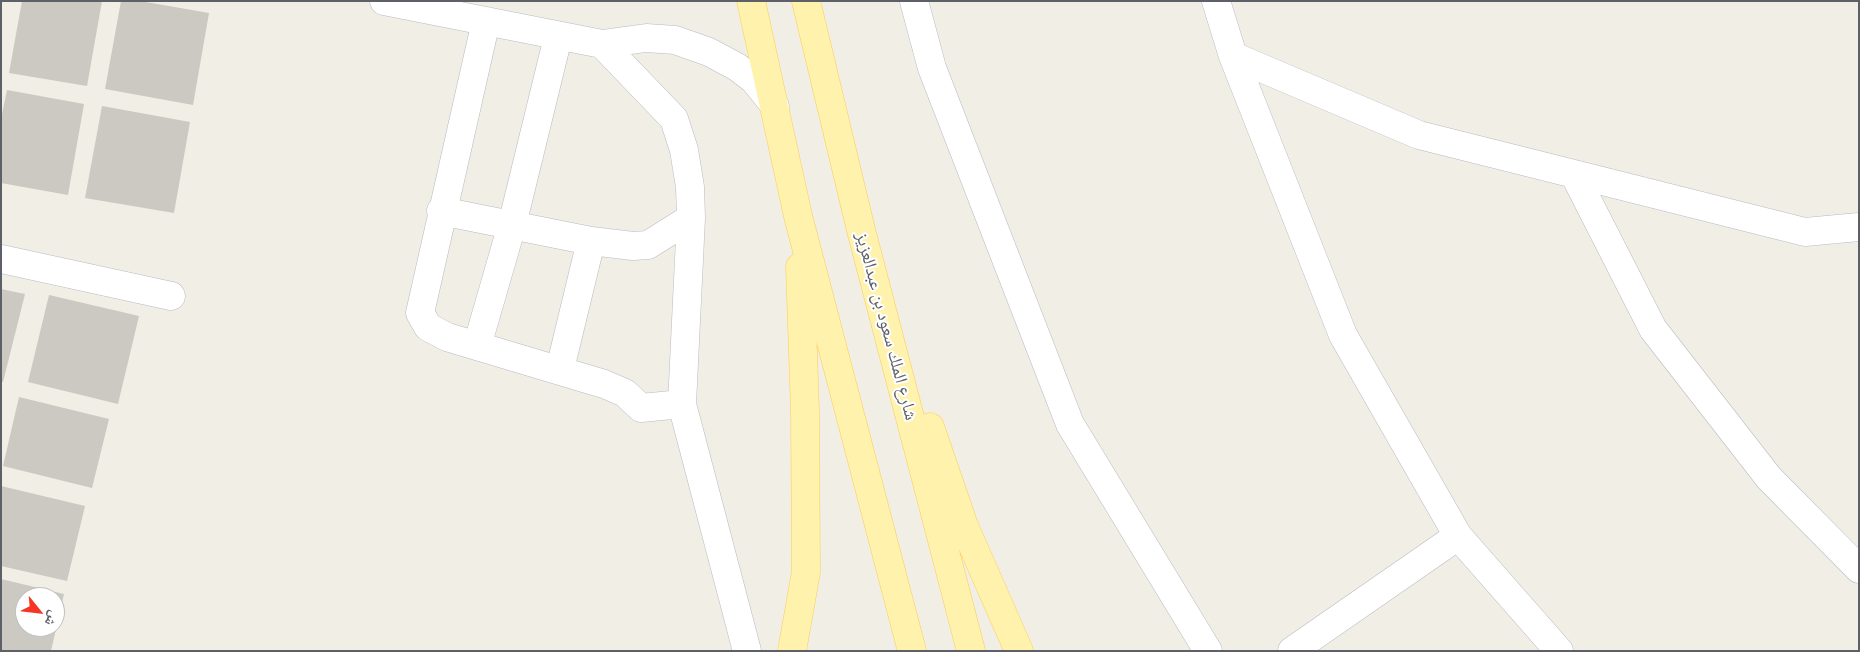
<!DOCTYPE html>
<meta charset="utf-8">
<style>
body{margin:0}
#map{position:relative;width:1860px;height:652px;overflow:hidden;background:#f0eee5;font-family:Ubuntu,"Noto Naskh Arabic",sans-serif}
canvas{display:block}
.frame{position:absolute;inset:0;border:2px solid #5d6167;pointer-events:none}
.north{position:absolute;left:15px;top:587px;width:50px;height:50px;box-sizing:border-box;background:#fff;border:1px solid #bec0c2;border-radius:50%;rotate:119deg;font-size:14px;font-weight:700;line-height:20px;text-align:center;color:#5d6167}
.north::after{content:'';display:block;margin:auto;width:18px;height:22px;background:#f73524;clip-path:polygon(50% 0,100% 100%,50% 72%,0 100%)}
</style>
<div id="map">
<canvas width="1860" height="652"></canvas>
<div class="frame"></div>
<div class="north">ش</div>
</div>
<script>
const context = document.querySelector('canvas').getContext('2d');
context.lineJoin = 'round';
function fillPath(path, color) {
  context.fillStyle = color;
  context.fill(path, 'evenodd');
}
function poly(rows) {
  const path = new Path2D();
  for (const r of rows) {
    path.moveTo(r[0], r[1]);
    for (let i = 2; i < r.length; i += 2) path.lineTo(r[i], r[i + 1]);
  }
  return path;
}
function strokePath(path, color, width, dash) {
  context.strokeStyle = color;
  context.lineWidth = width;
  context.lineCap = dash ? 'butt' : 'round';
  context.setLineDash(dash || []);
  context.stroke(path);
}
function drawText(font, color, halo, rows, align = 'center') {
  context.font = font + ' Ubuntu,"Noto Naskh Arabic",sans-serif';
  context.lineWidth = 4;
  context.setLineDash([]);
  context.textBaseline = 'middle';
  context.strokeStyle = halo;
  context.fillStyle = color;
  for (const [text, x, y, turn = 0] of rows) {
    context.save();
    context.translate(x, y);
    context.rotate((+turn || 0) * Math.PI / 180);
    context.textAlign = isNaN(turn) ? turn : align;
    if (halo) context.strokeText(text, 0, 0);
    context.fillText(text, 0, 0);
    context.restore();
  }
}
const building = poly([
 [22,1,102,1,87,86,9,73],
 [121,1,140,1,209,13,193,105,105,89],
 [7,90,84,104,68,195,1,183,1,119],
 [102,106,190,122,174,213,85,198],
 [1,289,25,294,3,382,1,382],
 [49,295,139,316,118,404,28,382],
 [19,397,109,419,92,488,3,466],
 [1,486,85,506,67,581,1,566],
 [1,579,64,594,51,651,1,651],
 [25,597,55,597,55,627,25,627]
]);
const minor = poly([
 [384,1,602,44,646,38,675,40,709,52,737,67,754,80,775,106],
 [914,1,932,68,1070,424,1208,651],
 [1216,1,1233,56,1343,335,1458,536,1559,651],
 [486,21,420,313,428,327,447,337,604,384,625,393,641,408,682,404],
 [602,44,674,119,684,150,690,187,691,218,682,404,747,651],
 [1233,56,1419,135,1805,232,1859,227],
 [1574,174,1653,329,1769,478,1859,569],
 [441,211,591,241,633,246,648,245,691,218],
 [1,259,171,296],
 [477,346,512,225,558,37],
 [560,369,591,241],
 [1292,651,1458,536]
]);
const major = poly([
 [751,1,798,216,912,651],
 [806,1,861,230,971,651],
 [930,427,964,526,1019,651],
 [792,651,806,572,805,411,800,267]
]);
const streetNames = [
 ["شارع الملك سعود بن عبدالعزيز",887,326,75]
];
fillPath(building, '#ccc8c2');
strokePath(minor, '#b8bbc0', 29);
strokePath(major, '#fdcd52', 29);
strokePath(minor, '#fff', 28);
strokePath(major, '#fff2ac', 28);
drawText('18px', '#5d6167', '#fff', streetNames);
</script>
